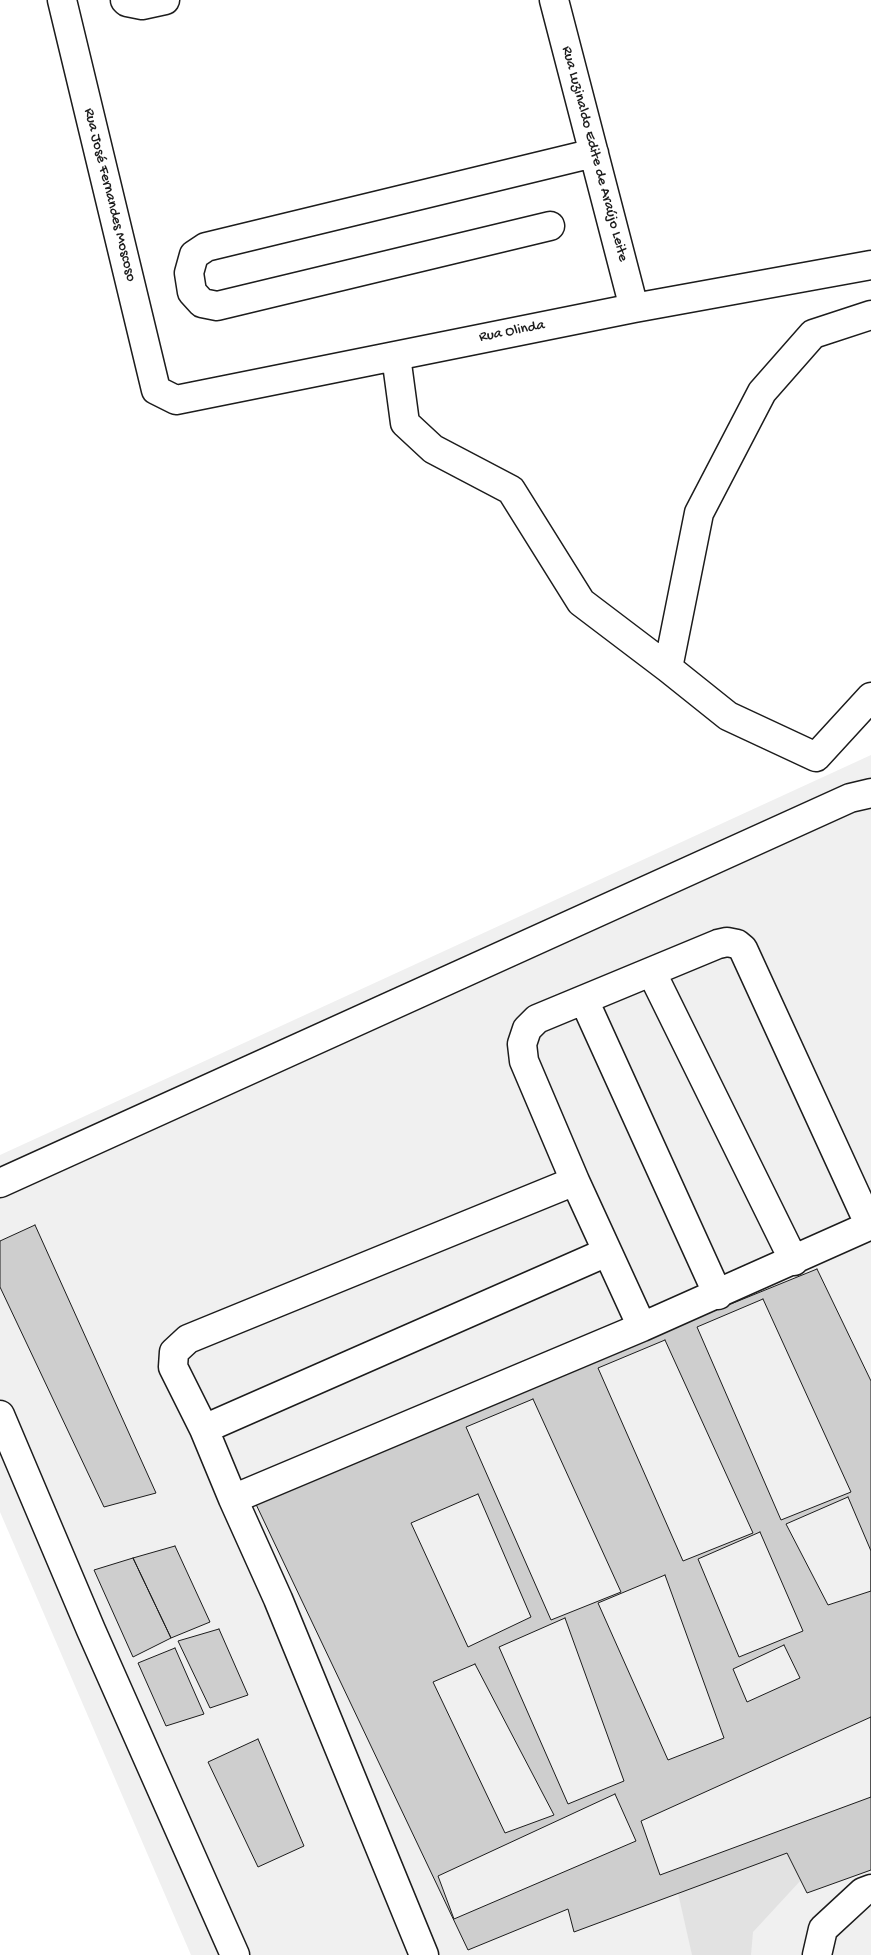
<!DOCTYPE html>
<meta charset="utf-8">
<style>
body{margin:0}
canvas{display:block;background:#fff}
</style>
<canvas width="871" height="1955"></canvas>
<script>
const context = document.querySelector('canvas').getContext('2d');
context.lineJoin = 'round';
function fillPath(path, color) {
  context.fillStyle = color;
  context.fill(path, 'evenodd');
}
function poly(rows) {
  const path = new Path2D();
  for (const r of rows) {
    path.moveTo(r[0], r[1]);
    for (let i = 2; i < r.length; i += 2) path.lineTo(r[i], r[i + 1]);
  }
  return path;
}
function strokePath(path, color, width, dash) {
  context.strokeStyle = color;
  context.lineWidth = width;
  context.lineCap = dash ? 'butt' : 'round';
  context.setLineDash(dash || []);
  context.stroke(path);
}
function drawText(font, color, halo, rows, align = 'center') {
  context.font = font + ' "Gochi Hand",sans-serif';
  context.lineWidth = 4.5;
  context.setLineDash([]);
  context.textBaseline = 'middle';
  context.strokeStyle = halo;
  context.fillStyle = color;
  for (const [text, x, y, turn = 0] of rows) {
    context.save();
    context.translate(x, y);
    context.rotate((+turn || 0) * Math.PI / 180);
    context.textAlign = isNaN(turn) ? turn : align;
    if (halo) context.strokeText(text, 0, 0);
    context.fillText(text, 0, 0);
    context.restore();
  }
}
const built = poly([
 [871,755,871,1955,191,1955,0,1512,0,1155]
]);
const green = poly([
 [787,1853,801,1880,753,1932,751,1955,692,1955,678,1893]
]);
const building = poly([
 [35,1225,156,1493,104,1507,0,1287,0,1241,35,1225],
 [817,1269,871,1381,871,1870,807,1893,787,1853,574,1932,568,1909,468,1950,253,1498,817,1269],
 [763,1299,851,1492,781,1520,697,1327,763,1299],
 [665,1340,753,1533,683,1561,598,1368,665,1340],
 [533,1399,621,1592,551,1620,466,1427,533,1399],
 [478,1494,531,1617,468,1647,411,1523,478,1494],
 [848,1497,871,1551,871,1591,828,1605,786,1524,848,1497],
 [760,1532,803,1631,739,1657,698,1559,760,1532],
 [175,1546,210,1622,171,1638,133,1558,175,1546],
 [133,1558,171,1638,133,1657,94,1570,133,1558],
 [665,1575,724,1738,668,1760,598,1603,665,1575],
 [565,1618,624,1781,568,1804,499,1647,565,1618],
 [219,1629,248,1695,210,1708,178,1641,219,1629],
 [784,1645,800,1678,747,1702,733,1669,784,1645],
 [175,1648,204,1714,166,1726,138,1663,175,1648],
 [475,1664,554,1815,505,1833,433,1682,475,1664],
 [871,1717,871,1797,660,1875,641,1821,871,1717],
 [258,1739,304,1846,258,1867,208,1762,258,1739],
 [615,1794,636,1841,454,1919,438,1876,615,1794]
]);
const minor = poly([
 [62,0,156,390,176,400,634,308,871,265],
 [125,0,127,2,142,5,165,0],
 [554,0,634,308],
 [550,226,217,306,202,303,192,292,189,273,194,255,206,247,594,153],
 [871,315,813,334,762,392,699,513,668,668,728,716,816,757,871,697],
 [396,356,405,423,433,449,511,490,581,602,668,668],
 [652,973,794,1261],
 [584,1000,718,1295],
 [575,1181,524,1061,522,1044,527,1029,537,1019,718,944,727,942,737,944,743,949,870,1226],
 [0,1183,850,798,871,793],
 [642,1327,871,1225],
 [0,1415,91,1630,235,1955],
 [204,1429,607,1252],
 [233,1499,642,1327,575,1181,188,1339,174,1352,173,1367,204,1429,233,1499,278,1599,424,1955],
 [817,1955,823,1929,863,1892,871,1889]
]);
const streetNames = [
 ["Rua Luzinaldo Edite de Araújo Leite",594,154,75],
 ["Rua José Fernandes Moscoso",109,195,76],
 ["Rua Olinda",512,332,-11]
];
fillPath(built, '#f0f0f0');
fillPath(green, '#e2e2e2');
fillPath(building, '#cecece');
strokePath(building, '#1c1c1c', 1);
strokePath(minor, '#1c1c1c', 31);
strokePath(minor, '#fff', 28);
drawText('15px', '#1c1c1c', '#fff', streetNames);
</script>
